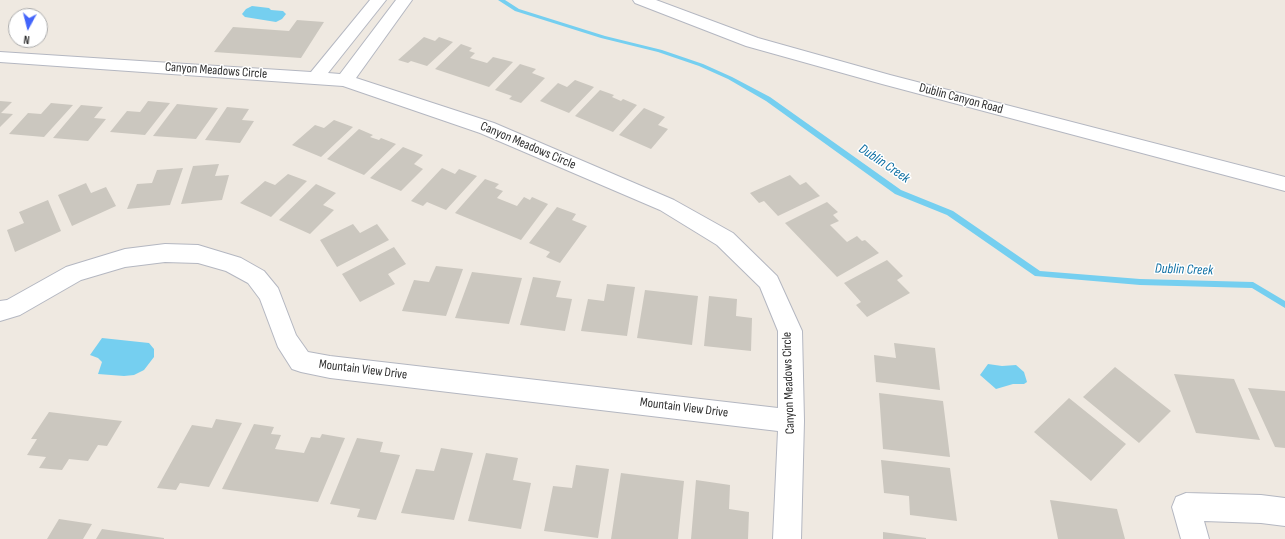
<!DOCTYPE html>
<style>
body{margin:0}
#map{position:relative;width:1285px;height:539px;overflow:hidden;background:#efe9e1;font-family:"Sofia Sans Condensed",sans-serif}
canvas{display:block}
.north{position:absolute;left:8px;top:8px;width:40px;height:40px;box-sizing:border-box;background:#fff;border:1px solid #ababab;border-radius:50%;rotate:187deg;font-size:11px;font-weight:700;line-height:16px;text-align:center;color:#2e2e2e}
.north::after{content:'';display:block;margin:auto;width:14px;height:18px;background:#4264fb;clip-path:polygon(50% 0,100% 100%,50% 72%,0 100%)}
</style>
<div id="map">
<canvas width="1285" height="539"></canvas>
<div class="north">N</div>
</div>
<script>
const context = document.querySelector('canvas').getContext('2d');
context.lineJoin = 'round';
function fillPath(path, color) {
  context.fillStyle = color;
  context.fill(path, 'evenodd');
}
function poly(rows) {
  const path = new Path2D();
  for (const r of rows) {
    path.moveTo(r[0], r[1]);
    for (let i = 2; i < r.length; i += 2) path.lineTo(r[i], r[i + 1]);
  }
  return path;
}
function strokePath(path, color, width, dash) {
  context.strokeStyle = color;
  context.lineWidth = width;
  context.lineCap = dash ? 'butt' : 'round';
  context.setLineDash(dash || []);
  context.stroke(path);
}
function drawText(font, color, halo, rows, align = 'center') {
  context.font = font + ' "Sofia Sans Condensed",sans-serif';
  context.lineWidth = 3;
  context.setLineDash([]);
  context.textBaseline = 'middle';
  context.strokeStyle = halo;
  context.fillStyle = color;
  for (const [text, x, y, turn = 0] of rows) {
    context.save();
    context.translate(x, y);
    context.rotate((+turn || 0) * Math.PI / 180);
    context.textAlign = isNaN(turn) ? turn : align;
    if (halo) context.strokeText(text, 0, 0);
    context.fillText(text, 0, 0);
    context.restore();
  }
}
const water = poly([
 [252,6,269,8,271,10,283,11,286,14,282,19,276,22,245,17,242,14,246,9],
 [102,338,149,343,154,349,154,357,144,370,134,375,124,376,98,374,102,362,98,358,90,355],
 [988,364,1002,366,1016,365,1024,372,1027,382,1024,384,1013,384,996,389,980,375]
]);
const stream = poly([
 [498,0,505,0,519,9,605,36,662,50,703,64,732,77,770,97,901,190,953,211,1040,271,1140,279,1253,282,1285,301,1285,308,1252,288,1140,285,1035,276,947,215,895,194,766,101,728,79,699,66,658,52,601,38,515,11,498,0]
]);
const building = poly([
 [297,20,324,22,301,58,214,52,233,27,289,31],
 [424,37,435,41,439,37,453,42,427,66,411,61,408,63,398,60],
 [461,44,472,48,469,51,475,53,470,58,487,63,493,57,513,62,489,87,435,69],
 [520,64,536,69,532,73,545,78,521,103,509,99,512,96,495,90],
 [575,80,594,87,569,113,540,101,558,83,567,87],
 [600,90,614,95,612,97,621,101,623,99,637,105,613,132,575,116],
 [0,101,12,102,1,113,13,114,0,127],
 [148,101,170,103,145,135,110,132,127,111,140,112],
 [51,103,73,105,44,137,9,134,28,113,41,114],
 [177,104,218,108,196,139,153,136],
 [81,105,103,107,94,118,106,119,88,141,53,138],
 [227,107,249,109,242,120,254,121,240,143,205,140],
 [644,108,665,117,658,125,668,129,651,149,619,135],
 [334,120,353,127,321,157,292,145,315,125,324,128],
 [359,129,373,135,370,137,379,140,381,138,396,144,364,175,327,159],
 [403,147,423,155,414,164,423,169,401,191,370,178],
 [219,164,215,176,229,175,222,200,181,204,193,166],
 [183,168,170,205,127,209,137,184,152,183,157,170],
 [442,168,455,174,459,169,477,176,446,210,427,202,423,206,411,201],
 [288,174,307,181,271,217,240,203,265,181,275,185],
 [790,175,800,185,806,182,820,196,778,216,764,201,759,203,750,193],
 [485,179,499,184,495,188,503,191,497,198,517,206,524,197,530,200,532,197,548,204,521,240,455,213],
 [86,183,91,193,106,187,116,206,72,226,58,195],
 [316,184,336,193,323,205,334,210,310,234,279,220],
 [48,200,61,231,15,252,7,230,24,223,19,212],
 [827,202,838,212,833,215,839,221,830,225,847,242,857,236,862,241,865,240,879,253,837,277,785,223],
 [557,207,576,214,572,220,587,226,560,263,546,257,550,252,529,243],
 [353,224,360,233,377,224,389,240,337,267,320,240],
 [394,247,406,264,388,274,395,284,360,302,342,274],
 [887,260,903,276,897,280,910,293,867,317,856,305,861,302,844,283],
 [436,266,463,269,446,316,402,311,414,280,429,282],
 [472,272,522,278,509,324,455,318],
 [533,277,561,281,556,297,572,299,565,331,520,325],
 [607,284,635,287,627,336,581,331,588,299,604,301],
 [645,290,698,296,692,345,637,338],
 [709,296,737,299,736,316,752,318,751,351,704,346],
 [894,343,935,348,940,390,876,382,874,355,896,358],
 [1115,367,1171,411,1139,443,1083,397],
 [1174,374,1234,379,1260,440,1196,433],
 [1248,388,1285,391,1285,448,1275,447],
 [879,393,943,401,950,457,883,449],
 [1069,398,1126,444,1091,481,1034,432],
 [49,412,122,421,107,446,98,445,88,461,69,459,62,470,39,468,46,457,27,455,37,439,31,439],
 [216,419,242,423,209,487,180,483,176,490,157,488,192,425,212,428],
 [254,424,274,427,271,434,281,435,275,449,304,453,311,437,320,438,322,434,345,438,318,502,222,489],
 [357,438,383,442,380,452,400,455,376,520,357,517,360,509,330,504],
 [441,448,473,453,454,520,401,513,416,469,434,471],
 [486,453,518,458,513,480,531,483,521,529,468,521],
 [881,460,950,468,957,521,910,515,909,496,884,493],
 [576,465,609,469,598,538,544,531,553,486,572,488],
 [621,473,684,481,678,539,611,539],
 [696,480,730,485,729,509,749,512,748,539,691,539],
 [1050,500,1117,509,1125,539,1058,539],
 [59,519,92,524,83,539,47,539],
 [102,529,164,538,164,539,96,539],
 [883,532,926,538,926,539,883,539]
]);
const minor = poly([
 [370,0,386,0,328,73,340,74,396,0,412,0,356,78,494,123,674,200,733,233,777,276,802,331,804,421,801,539,773,539,778,431,330,378,301,372,292,369,278,347,260,299,248,283,226,271,198,263,165,262,125,267,81,280,20,315,0,321,0,301,7,300,66,267,125,249,165,244,198,245,241,258,264,271,278,288,296,335,308,352,330,356,778,408,778,331,760,287,717,245,660,210,480,133,343,86,0,62,0,52,311,72,370,0],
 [1186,493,1261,495,1285,498,1285,526,1261,523,1204,521,1209,539,1181,539,1172,507,1176,497,1186,493]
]);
const secondary = poly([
 [633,0,656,0,758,38,890,75,1285,177,1285,191,882,84,746,46,635,3,633,0]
]);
const streetNames = [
 ["Canyon Meadows Circle",216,71,4],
 ["Dublin Canyon Road",961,99,15],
 ["Canyon Meadows Circle",528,146,23],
 ["Mountain View Drive",363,370,7],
 ["Canyon Meadows Circle",789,383,-92],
 ["Mountain View Drive",684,408,7]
];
const waterNames = [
 ["Dublin Creek",884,164,34],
 ["Dublin Creek",1184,270,2]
];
fillPath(water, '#75cff0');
fillPath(stream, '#75cff0');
fillPath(building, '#cbc7bf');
strokePath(minor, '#b4b7c1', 2);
strokePath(secondary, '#b4b7c1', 2);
fillPath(minor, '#fff');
fillPath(secondary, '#fff');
drawText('13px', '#2e2e2e', '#fff', streetNames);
drawText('italic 14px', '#0d6fa3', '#fff', waterNames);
</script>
